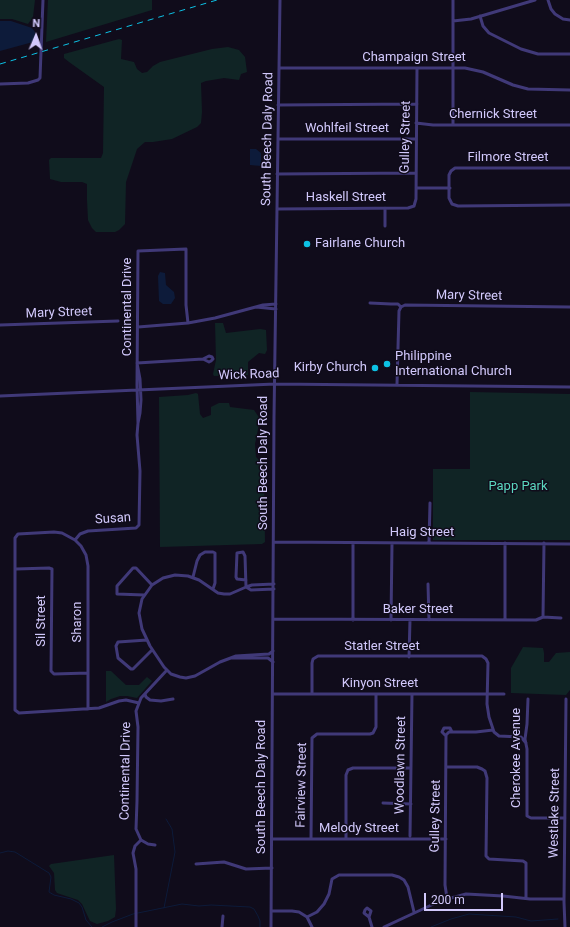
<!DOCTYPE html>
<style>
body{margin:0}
#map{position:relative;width:570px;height:927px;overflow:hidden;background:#100c1b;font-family:Roboto,sans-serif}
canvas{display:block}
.north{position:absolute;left:16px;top:16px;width:40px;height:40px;-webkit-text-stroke:3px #100c1b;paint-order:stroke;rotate:2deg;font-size:11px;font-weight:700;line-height:16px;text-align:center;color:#d2c9fc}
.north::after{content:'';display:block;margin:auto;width:14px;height:18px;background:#d2c9fc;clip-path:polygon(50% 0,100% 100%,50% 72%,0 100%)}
.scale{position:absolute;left:424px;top:893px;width:79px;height:18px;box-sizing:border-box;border:2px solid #d2c9fc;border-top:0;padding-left:5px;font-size:12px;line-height:14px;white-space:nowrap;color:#d2c9fc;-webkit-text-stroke:3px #100c1b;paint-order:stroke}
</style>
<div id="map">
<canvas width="570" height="927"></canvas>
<div class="north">N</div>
<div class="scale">200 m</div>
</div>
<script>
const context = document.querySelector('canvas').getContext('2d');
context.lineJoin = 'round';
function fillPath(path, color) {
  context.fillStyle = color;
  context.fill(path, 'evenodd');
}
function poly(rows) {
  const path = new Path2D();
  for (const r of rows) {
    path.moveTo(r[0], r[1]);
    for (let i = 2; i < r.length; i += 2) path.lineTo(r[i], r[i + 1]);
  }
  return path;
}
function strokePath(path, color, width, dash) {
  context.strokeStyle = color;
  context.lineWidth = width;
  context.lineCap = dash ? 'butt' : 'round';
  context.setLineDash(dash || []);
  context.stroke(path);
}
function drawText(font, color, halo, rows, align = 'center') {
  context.font = font + ' Roboto,sans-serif';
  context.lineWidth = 3;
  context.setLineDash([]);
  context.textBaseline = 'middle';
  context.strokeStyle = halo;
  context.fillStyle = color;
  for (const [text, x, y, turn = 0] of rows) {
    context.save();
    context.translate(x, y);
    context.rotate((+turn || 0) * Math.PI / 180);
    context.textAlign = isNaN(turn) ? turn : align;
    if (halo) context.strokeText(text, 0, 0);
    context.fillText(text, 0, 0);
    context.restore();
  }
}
const green = poly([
 [0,0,35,0,33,17,28,24,12,19,0,19],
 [48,0,152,0,152,10,46,42],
 [119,39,122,40,121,59,134,62,137,69,142,73,147,72,153,66,160,62,212,49,228,47,239,50,245,57,247,72,241,74,239,80,224,78,206,81,201,83,202,112,201,123,197,127,172,139,153,142,145,142,137,149,126,182,125,224,119,230,115,232,96,232,92,228,88,220,87,200,87,184,82,182,61,182,50,179,49,160,51,158,101,158,103,153,104,87,69,62,64,58,64,54],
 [215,323,223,323,226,333,260,329,266,330,267,350,265,354,259,353,248,362,248,375,214,376,213,374,216,360],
 [470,392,570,394,570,540,433,540,433,469,470,469],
 [196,393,198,394,200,414,203,418,211,415,211,407,219,403,229,403,230,407,254,410,260,419,255,444,256,457,261,462,264,476,265,542,262,544,160,547,159,397,188,395],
 [523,647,543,648,544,653,544,662,549,662,556,653,570,652,570,690,566,695,511,693,511,668],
 [106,671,111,671,126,685,139,685,147,677,152,681,137,698,127,696,120,696,111,699,106,702],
 [114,855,116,909,115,917,108,921,97,924,90,921,82,904,78,900,57,893,55,890,54,873,49,866,51,864]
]);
const water = poly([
 [0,21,11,21,32,28,35,32,35,37,33,42,0,51],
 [250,149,256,149,261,153,261,166,250,165],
 [160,272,165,273,166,285,174,292,175,298,171,304,163,304,159,301,158,276]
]);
const stream = poly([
 [0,853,8,851,15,852,49,873,51,877,49,892,54,895,71,899,79,903,82,907,86,920,92,927],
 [164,908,175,852,172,829,166,819],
 [102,927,112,922,133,914,182,904,199,906,211,905,250,907,254,909,258,916,260,921,260,927],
 [431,927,451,919,469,914,516,917,531,921,558,919]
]);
const minor = poly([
 [453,0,453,125],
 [548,0,551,9,555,14,563,19,570,20],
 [480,16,483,26,489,33,521,49,538,54,570,54],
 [453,21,471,19,535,0],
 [279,68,465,68,483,72,513,85,528,89,570,90],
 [0,84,28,83,38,80,40,78,43,0],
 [278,105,417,104],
 [416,123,433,125,570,125],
 [278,139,416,139],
 [570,168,455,168,451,171,449,175,449,198,452,204,458,206,570,205],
 [277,174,416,173],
 [416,188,450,188],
 [385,208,385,226],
 [277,209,408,208,414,206,416,199,417,68],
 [370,303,391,304,398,304,401,307,405,305,570,307],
 [256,307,276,309],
 [0,325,118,321],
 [138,327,188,323,215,318,263,305,276,304],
 [137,363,140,379,141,400,140,413,138,423,137,385,138,251,186,249,186,305,188,323],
 [137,363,203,359,209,362,211,361,213,359,212,357,209,356,203,359],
 [397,384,399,311,401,307],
 [0,396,275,384,570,387],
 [75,540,80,534,88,531,136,528,139,525,140,471,137,435,138,423],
 [274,542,570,544],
 [429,543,430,503],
 [505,543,505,619],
 [16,569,49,568,52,569,51,671,54,674,88,673],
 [193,577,197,561,200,555,205,552,213,552,215,553,215,583,213,589],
 [246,580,237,579,236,577,237,553,243,552,245,556,246,587,230,594,224,594,218,593,199,580,188,576,175,575,163,578,152,585,142,599,139,613,142,629,150,646,164,667,171,674,180,677,186,678,195,676,220,662,236,656,269,654,273,651],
 [428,584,429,620],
 [274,589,251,590,246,587,252,585,274,584],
 [144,595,117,594,117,586,133,568,136,568,152,585],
 [543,617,544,543],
 [274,619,536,620,543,617,561,618],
 [353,620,353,543],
 [391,620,392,544],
 [147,640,118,642,116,646,118,658,131,669,133,669,152,650],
 [409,657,410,620],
 [232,658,268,658,273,662],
 [145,694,146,697,150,700,161,701,173,699],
 [273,694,504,694],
 [312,694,312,663,313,659,318,656,482,656,486,659,488,663,487,704,489,717,494,732,499,736,521,737,526,743],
 [528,699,527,724,525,739,527,749,527,816,531,818,565,818],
 [88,709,88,566,86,555,81,546,75,540,62,533,54,532,18,534,15,538,15,710,19,713,99,708,119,701,126,700,139,703],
 [446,736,442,732,444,728,450,728,452,732],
 [446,767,477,767,482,769,485,771,487,778,486,856,489,859,523,861,526,863,526,898],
 [383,803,411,804],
 [410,836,412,694],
 [272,839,446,839],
 [311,839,312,738,317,734,370,734,373,733,376,727,376,694],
 [346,839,346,775,348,770,353,768,411,768],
 [155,845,148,844,141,840,136,829,137,801,138,727,136,711,141,698,167,670],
 [196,864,224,862,246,869,272,868],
 [447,898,445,885,446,735,449,732,476,732,493,730],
 [271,911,292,911,299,912,307,917,312,927],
 [307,917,317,912,324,904,329,894,332,879,339,875,392,875,399,877,404,880,408,887,414,912],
 [369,917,371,911,367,908,365,910,364,913,369,917,372,927],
 [136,927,136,869,133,853,135,846,141,840],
 [222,927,223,916],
 [271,927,274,417,280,0],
 [384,927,440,901,466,894,503,896,530,899,564,899],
 [565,927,564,902,566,699]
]);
const rail = poly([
 [0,64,217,0]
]);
const markers = [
 [307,244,4,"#0dc2e5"],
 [387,364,4,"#0dc2e5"],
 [375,368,4,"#0dc2e5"]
];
const streetNames = [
 ["Champaign Street",414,58],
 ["Chernick Street",493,115],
 ["Wohlfeil Street",347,129],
 ["Gulley Street",406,137,-89],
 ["South Beech Daly Road",268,139,-89],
 ["Filmore Street",508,158],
 ["Haskell Street",346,198],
 ["Mary Street",469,296,1],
 ["Continental Drive",128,307,-90],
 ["Mary Street",59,313,-2],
 ["Wick Road",249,375,-2],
 ["South Beech Daly Road",264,463,-90],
 ["Susan",113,519,-4],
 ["Haig Street",422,533],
 ["Baker Street",418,610],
 ["Sil Street",42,621,-90],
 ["Sharon",78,622,-90],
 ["Statler Street",382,647],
 ["Kinyon Street",380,684],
 ["Cherokee Avenue",517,758,-90],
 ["Woodlawn Street",401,765,-89],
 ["Continental Drive",126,771,-89],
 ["Fairview Street",302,785,-89],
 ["South Beech Daly Road",262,787,-90],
 ["Westlake Street",555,813,-89],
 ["Gulley Street",436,816,-89],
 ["Melody Street",359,829]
];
const poiNames = [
 ["Fairlane Church",315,244],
 ["Philippine",395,357],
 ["International Church",395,372],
 ["Kirby Church",367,368,"right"]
];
const parkNames = [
 ["Papp Park",518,487]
];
fillPath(green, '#102425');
fillPath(water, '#0d1b3a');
strokePath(stream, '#0d1b3a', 1);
strokePath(minor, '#403978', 3);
strokePath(rail, '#0dc2e5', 1, [6, 5]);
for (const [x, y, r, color] of markers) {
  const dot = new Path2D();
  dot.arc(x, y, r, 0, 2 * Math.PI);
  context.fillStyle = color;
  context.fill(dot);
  strokePath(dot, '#100c1b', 1.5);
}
drawText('13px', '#d2c9fc', '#100c1b', streetNames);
drawText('13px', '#d2c9fc', '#100c1b', poiNames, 'left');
drawText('13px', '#5bd7bf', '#100c1b', parkNames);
</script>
